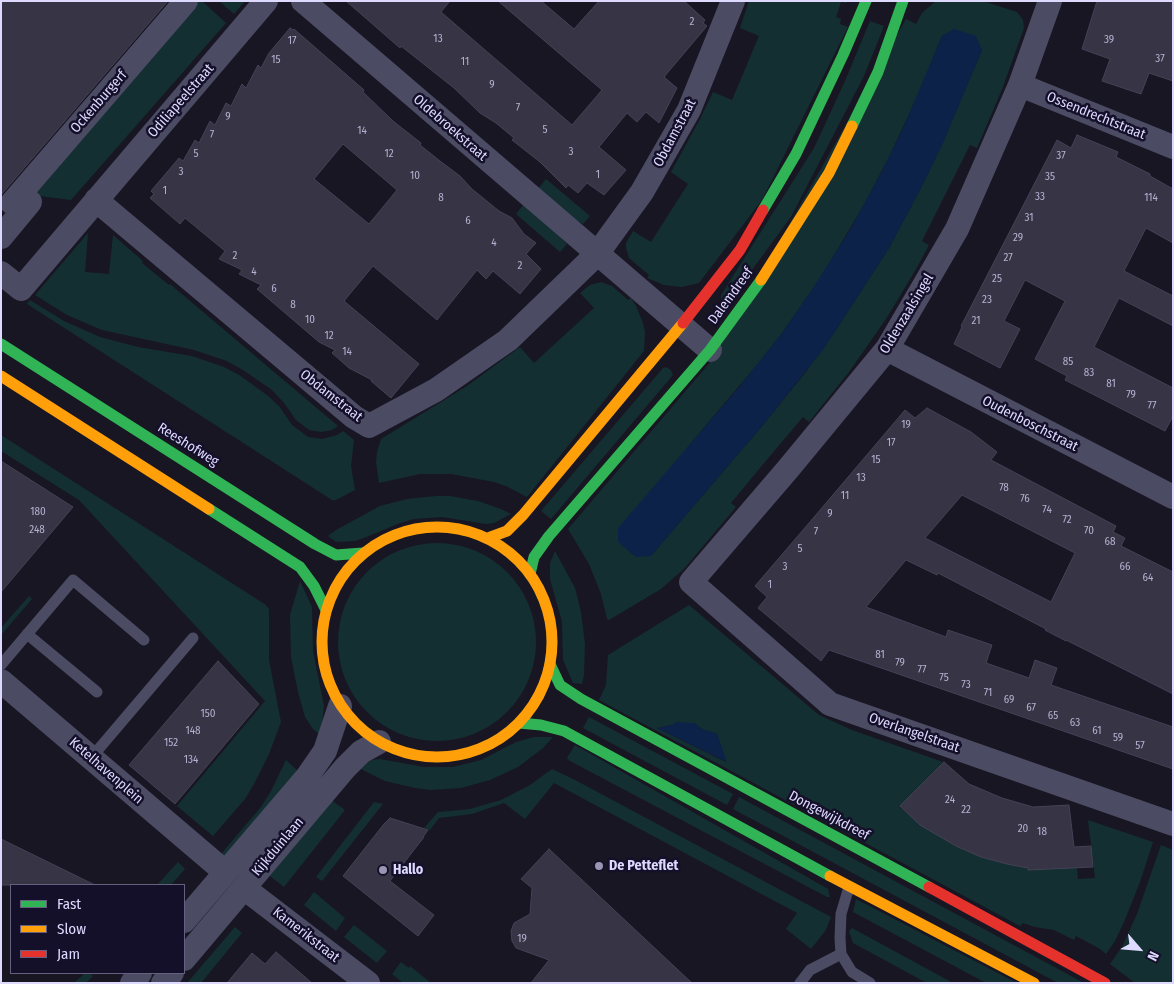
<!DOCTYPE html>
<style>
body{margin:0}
#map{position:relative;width:1174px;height:984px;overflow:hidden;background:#181623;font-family:"Fira Sans Condensed",sans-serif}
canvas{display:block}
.frame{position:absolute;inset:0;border:2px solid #ded9ff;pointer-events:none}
.legend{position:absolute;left:10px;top:884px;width:175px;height:90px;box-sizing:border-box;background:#151029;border:1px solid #65607f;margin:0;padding:6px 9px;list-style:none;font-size:15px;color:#ded9ff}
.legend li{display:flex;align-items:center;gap:10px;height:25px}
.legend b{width:25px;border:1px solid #65607f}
.north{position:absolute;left:1114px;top:924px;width:50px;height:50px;-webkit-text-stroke:4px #151029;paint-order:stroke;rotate:117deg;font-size:14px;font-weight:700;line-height:20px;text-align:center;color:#ded9ff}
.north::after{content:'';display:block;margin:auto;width:18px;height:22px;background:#ded9ff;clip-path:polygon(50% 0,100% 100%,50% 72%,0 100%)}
</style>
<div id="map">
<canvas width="1174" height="984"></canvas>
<div class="frame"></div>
<ul class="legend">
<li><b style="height:6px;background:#30b455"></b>Fast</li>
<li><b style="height:6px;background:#ff9f0a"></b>Slow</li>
<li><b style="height:6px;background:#e5322d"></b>Jam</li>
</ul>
<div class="north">N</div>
</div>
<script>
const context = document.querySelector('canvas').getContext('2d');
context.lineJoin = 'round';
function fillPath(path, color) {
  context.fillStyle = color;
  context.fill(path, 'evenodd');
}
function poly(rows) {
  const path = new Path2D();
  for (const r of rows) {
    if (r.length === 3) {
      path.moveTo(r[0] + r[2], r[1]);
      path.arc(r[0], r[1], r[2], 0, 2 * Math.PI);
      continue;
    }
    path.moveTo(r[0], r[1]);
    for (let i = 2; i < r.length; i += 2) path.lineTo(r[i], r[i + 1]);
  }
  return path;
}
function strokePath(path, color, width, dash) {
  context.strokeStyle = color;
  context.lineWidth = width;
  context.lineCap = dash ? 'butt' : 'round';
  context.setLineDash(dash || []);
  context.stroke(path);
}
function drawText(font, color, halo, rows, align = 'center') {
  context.font = font + ' "Fira Sans Condensed",sans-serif';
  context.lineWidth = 5;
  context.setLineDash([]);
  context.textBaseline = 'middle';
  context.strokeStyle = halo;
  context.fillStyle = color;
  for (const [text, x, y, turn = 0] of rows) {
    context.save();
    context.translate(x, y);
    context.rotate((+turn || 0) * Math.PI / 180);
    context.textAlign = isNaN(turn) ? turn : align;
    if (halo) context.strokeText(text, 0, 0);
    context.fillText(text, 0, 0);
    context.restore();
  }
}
const green = poly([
 [195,1,202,1,226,23,71,200,31,195],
 [219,1,245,1,234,14],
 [749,1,846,1,846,3,841,2,836,17,841,19,840,24,848,27,762,200,699,283,682,287,664,285,647,278,649,275,629,258,626,248,626,243,633,231,651,242,688,184,671,172,700,119,713,92,732,100,759,36,740,28],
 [936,1,983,1,1017,12,1023,20,1024,28,1003,87,977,148,970,145,922,241,929,245,915,271,886,319,849,372,809,422,803,417,765,462,731,503,736,507,684,569,661,589,609,620,607,619,601,594,589,564,568,529,712,360,906,19,916,24,922,13],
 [956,31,973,36,982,50,943,142,921,188,889,248,834,333,805,373,763,425,651,556,634,555,621,544,691,443,761,360,782,333,821,277,865,203,889,157,918,95,942,36],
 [870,21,884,26,864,76,791,217,726,305,723,304,721,300,721,295,814,148,845,81],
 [546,179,590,216,583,224,573,218,538,189],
 [524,204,557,233,567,244,560,252,516,214],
 [88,233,85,272,109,274,113,235,143,261,142,263,169,285,170,284,338,426,332,430,321,432,309,430,296,420,284,403,272,390,243,370,227,361,194,350,102,330,67,315,35,295],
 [601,282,612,286,628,300,631,298,636,306,643,323,645,332,644,351,527,497,506,486,494,482,451,474,420,474,379,483,376,462,377,452,381,439,467,386,520,347,534,363,594,308,580,293,590,285],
 [30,300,64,321,100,337,138,347,192,356,224,367,239,375,267,395,279,406,292,425,308,437,322,439,337,435,343,431,354,440,351,466,355,490,336,500,332,500,27,304],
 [666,367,671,370,673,375,551,519,541,511,663,368],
 [1,435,266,605,269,609,269,660,281,722,269,754,254,784,245,799,213,836,177,806,265,701,79,500,1,451],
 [436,496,450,496,478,501,501,509,511,514,494,523,486,524,442,517,414,519,400,523,364,538,355,541,336,542,328,536,336,530,380,506,407,499],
 [437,642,99],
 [555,551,575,588,581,612,585,644,584,675,582,684,573,683,563,660,562,622,550,579,550,563],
 [300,581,312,607,313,651,324,706,322,725,319,734,313,729,305,717,298,692,291,657,290,615],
 [29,596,32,599,1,635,1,628],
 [689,605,819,715,852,730,943,762,900,807,921,825,956,846,981,857,1007,864,1028,868,1077,868,1078,879,1095,878,1088,820,1153,842,1140,882,1124,922,1115,941,1106,954,1100,949,1076,936,1074,940,1054,930,1035,927,1023,923,1020,926,599,700,606,685,608,655],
 [694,723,702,729,717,734,726,762,657,728,672,725],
 [589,717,733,794,727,805,583,728],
 [534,737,553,737,543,748,518,767,490,780,461,788,430,790,415,788,385,781,357,767,372,760,380,759,424,767,453,767,481,760,516,742],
 [575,745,828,889,830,897,827,897,570,761,567,758],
 [286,760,299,772,227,859,221,854,261,807,271,791],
 [552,769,577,781,831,917,826,930,811,949,786,929,797,913,554,783,525,819,504,803,472,814,439,818,430,830,424,828,438,812,470,809,501,800,530,785],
 [739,797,1084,983,1058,983,733,809],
 [330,799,345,810,284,887,266,873],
 [374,802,383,804,322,881,316,877],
 [1161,845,1173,850,1173,983,1135,983,1110,964,1122,947,1137,914],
 [178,862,185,869,171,885,157,885],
 [314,892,345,918,336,931,304,905],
 [856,899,1017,983,986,983,853,912],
 [354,925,387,951,377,963,344,937],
 [235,927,242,933,201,983,187,983],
 [852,928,953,983,927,983,853,943,849,931],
 [401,962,409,968,410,966,431,983,403,983,392,974],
 [85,973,89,973,93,976,86,983,74,983]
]);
const water = poly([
 [954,29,976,36,982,50,943,143,921,188,889,248,825,347,763,425,651,556,636,557,618,542,618,528,739,387,782,333,811,291,848,233,881,173,904,126,942,36],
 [677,722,694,723,702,729,717,734,727,762,657,728,672,725]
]);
const building = poly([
 [1,1,168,1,1,195,1,1],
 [346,1,450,1,441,12,572,125,602,90,498,1,541,1,574,29,599,1,684,1,705,20,703,23,707,26,664,77,677,88,659,123,646,112,637,122,627,113,599,147,626,170,604,195,587,183,578,193,568,185,566,188,540,162,512,140,514,138,496,123,480,113,454,88,401,46,400,48,346,1],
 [1097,1,1173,1,1173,81,1149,73,1141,94,1102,81,1110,59,1082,49,1097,1],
 [290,28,293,30,294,29,364,90,363,92,393,121,421,143,420,145,440,161,460,176,472,189,499,211,512,218,524,234,536,243,526,254,541,269,520,294,493,271,486,279,477,270,437,320,373,266,344,301,419,364,391,398,371,381,372,380,349,368,332,353,335,350,319,342,257,289,261,285,239,274,242,270,219,259,225,251,185,218,180,224,150,198,154,194,151,191,179,158,183,161,195,140,199,143,210,121,215,125,226,103,231,106,242,84,246,88,258,65,261,68,269,53,290,28],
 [343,144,397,190,369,224,314,179,343,144],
 [1077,135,1118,152,1116,157,1150,174,1150,176,1173,189,1173,243,1146,228,1124,271,1173,296,1173,326,1119,298,1094,347,1173,388,1173,416,1165,431,1065,380,1067,376,1035,359,1065,301,1025,280,1004,321,1020,329,1000,368,954,344,962,327,961,326,1057,140,1071,148,1077,135],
 [927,408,971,432,997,452,991,460,1116,526,1113,532,1125,538,1121,546,1173,572,1173,694,1066,640,1066,641,1045,630,1046,629,938,573,937,575,906,560,866,607,946,637,948,630,992,645,986,663,1029,678,1035,660,1057,668,1051,685,1173,727,1173,769,829,650,821,661,758,608,767,597,755,586,815,516,905,410,915,418,927,408],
 [962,495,1075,553,1051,602,925,538,962,495],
 [1,461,73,507,1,592,1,461],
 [218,661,259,704,175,804,129,765,218,661],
 [944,762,969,784,1002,798,1033,807,1069,805,1074,847,1091,846,1093,867,1028,870,1028,868,1007,864,981,857,956,846,920,825,900,806,944,762],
 [390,818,428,830,423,837,424,837,390,881,434,915,418,936,343,876,384,824,390,818],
 [1,839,95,885,1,885,1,839],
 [549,849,692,983,531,983,549,960,516,948,512,941,511,931,514,923,530,914,532,888,521,879,549,849],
 [276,952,312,983,227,983,252,953,265,964,276,952]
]);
const lane = poly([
 [27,634,97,692],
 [1,665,73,580,144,640],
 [91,758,193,638],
 [849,887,841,914,840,938,841,954,852,972,870,983],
 [800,983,810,970,841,954]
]);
const street = poly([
 [303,1,710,350],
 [1050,1,1020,85,957,229,887,349,788,469,691,582,830,704,1173,824],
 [1020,85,1173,147],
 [96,200,354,417,369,426,436,390,508,340,597,254,642,192,689,110,733,1],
 [12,203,186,1],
 [1,237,30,202],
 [1,273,21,289,266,1],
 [887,349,1173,497],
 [1,681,225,872],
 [244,888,368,983],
 [184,921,307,777,325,751,340,706],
 [184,959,345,768,361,752,379,742],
 [132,983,140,973],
 [163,983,172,973]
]);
const fast = poly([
 [852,126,878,72,903,1],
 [763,210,796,154,843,55,866,1],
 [1,344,315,544,336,555,363,553],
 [209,509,300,567,314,586,326,610],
 [530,574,534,557,549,536,710,350,761,280],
 [550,664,560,685,581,699,929,887],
 [519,723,541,725,564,731,830,876]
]);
const slow = poly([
 [761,280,829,173,852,126],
 [1,376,209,509],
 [437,642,115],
 [488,538,507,531,523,515,683,323],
 [830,876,1034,983]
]);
const jam = poly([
 [683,323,740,250,763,210],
 [929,887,1105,983]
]);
const markers = [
 [599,866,5,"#9995b2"],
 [383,870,5,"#9995b2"]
];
const numberNames = [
 ["2",692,22],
 ["13",438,39],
 ["39",1109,40],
 ["17",292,41],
 ["37",1160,59],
 ["15",276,60],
 ["11",465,62],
 ["9",492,85],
 ["7",518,108],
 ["9",228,117],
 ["5",545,130],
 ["14",362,131],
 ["7",212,135],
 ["3",571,152],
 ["5",196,154],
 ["12",389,154],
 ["37",1061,156],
 ["3",181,172],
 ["1",598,175],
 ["10",415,176],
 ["35",1050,177],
 ["1",165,191],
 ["33",1040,197],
 ["8",441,198],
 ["114",1151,198],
 ["31",1029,218],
 ["6",468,221],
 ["29",1018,238],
 ["4",494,243],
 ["2",235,256],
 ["27",1008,258],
 ["2",520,266],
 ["4",254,272],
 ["25",997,279],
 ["6",274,289],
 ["23",987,300],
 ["8",293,305],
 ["10",310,320],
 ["21",976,321],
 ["12",329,336],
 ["14",347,352],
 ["85",1068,362],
 ["83",1089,373],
 ["81",1111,384],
 ["79",1131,395],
 ["77",1152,406],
 ["19",906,425],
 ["17",891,443],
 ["15",876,460],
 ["13",861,478],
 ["78",1004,488],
 ["11",845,496],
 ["76",1025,499],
 ["74",1047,510],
 ["180",38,512],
 ["9",830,514],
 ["72",1067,520],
 ["248",37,530],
 ["70",1089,531],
 ["7",816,532],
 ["68",1110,542],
 ["5",800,549],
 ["3",785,567],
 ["66",1125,567],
 ["64",1148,578],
 ["1",770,585],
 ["81",880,655],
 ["79",900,663],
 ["77",922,670],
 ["75",944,678],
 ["73",966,685],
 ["71",988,693],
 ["69",1009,700],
 ["67",1031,708],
 ["150",208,714],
 ["65",1053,716],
 ["63",1075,723],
 ["148",193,731],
 ["61",1097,731],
 ["59",1118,738],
 ["152",171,743],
 ["57",1140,746],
 ["134",191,760],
 ["24",950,800],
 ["22",966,810],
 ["20",1023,829],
 ["18",1042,832],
 ["19",522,939]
];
const streetNames = [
 ["Odiliapeelstraat",181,101,-49],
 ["Ockenburgerf",99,102,-49],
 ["Ossendrechtstraat",1096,116,22],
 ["Oldebroekstraat",450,128,41],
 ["Obdamstraat",675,133,-62],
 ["Dalemdreef",731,296,-54],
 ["Oldenzaalsingel",907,314,-59],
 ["Obdamstraat",331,396,38],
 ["Oudenboschstraat",1030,424,27],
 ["Reeshofweg",188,445,32],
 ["Overlangelstraat",914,733,19],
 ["Ketelhavenplein",106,771,41],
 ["Dongewijkdreef",829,816,28],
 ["Kijkduinlaan",278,847,-50],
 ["Kamerikstraat",306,935,38]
];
const poiNames = [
 ["De Petteflet",609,866],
 ["Hallo",393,870]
];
fillPath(green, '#142f31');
fillPath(water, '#0d2248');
fillPath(building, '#373445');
strokePath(building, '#454157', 1);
strokePath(lane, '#4c4b64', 11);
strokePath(street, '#4c4b64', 24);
strokePath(fast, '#30b455', 11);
strokePath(slow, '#ff9f0a', 11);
strokePath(jam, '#e5322d', 11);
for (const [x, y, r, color] of markers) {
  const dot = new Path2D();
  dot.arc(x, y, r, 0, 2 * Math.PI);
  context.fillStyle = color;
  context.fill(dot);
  strokePath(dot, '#151029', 2);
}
drawText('11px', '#b4b0d0', null, numberNames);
drawText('14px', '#ded9ff', '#151029', streetNames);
drawText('bold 14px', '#ded9ff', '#151029', poiNames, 'left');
</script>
